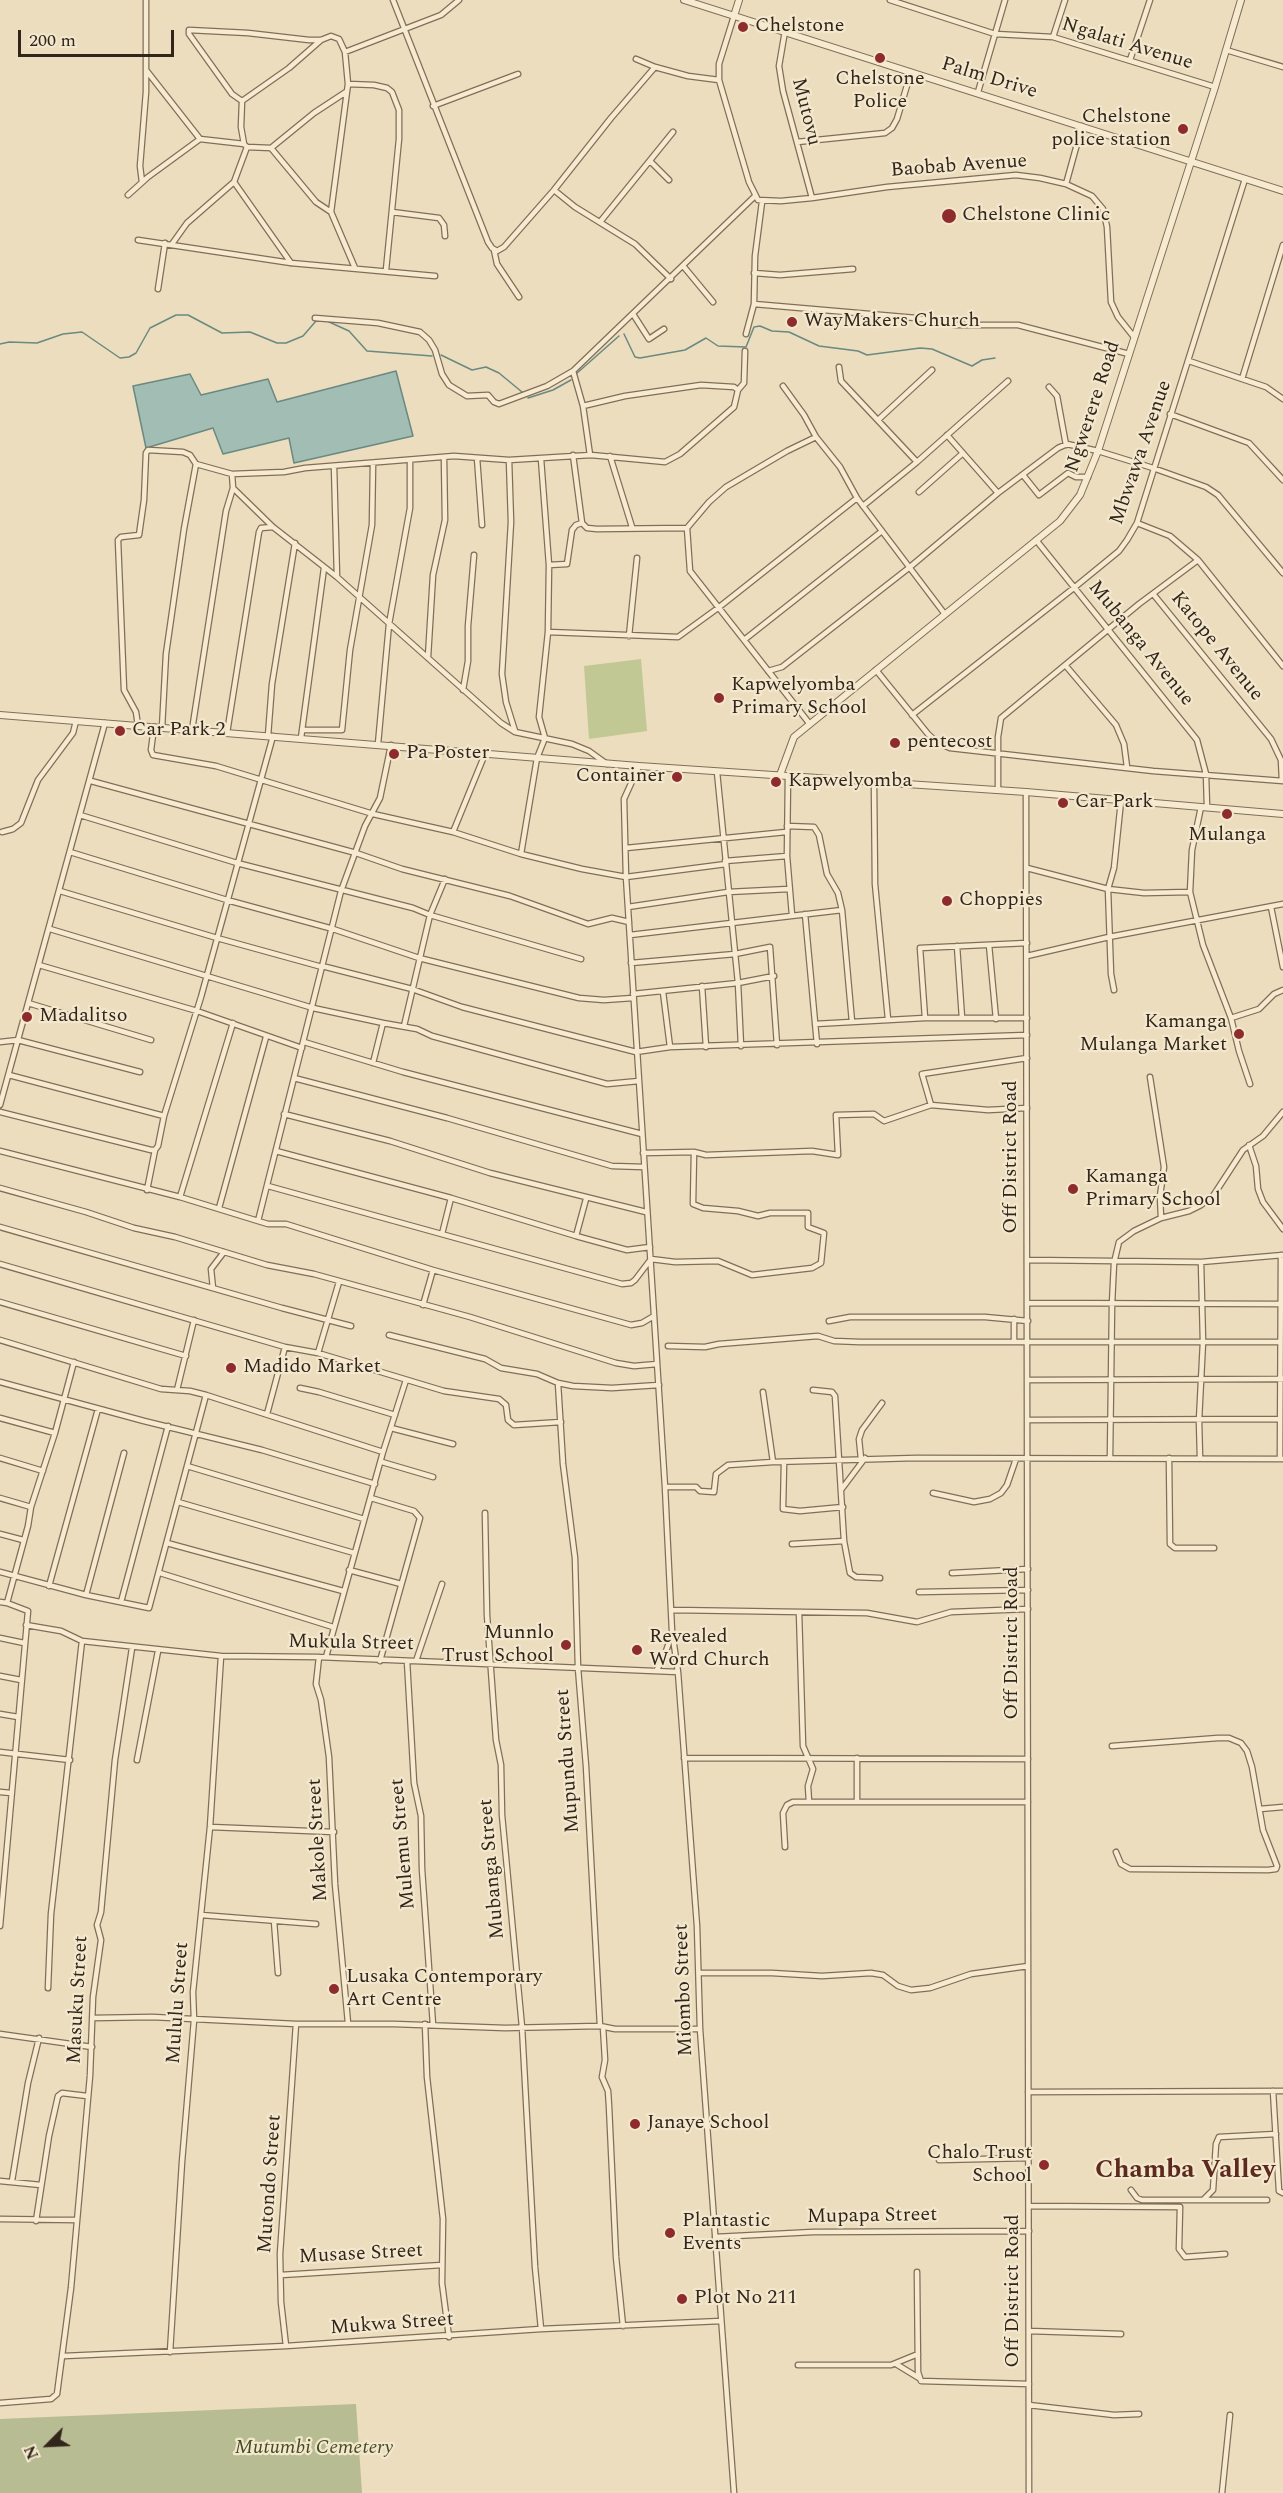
<!DOCTYPE html>
<style>
body{margin:0}
#map{position:relative;width:1283px;height:2493px;overflow:hidden;background:#ebddbe;font-family:Spectral,serif}
canvas{display:block}
.north{position:absolute;left:18px;top:2415px;width:60px;height:60px;-webkit-text-stroke:4px #f3e8cd;paint-order:stroke;rotate:246deg;font-size:16px;font-weight:700;line-height:24px;text-align:center;color:#32261c}
.north::after{content:'';display:block;margin:auto;width:21px;height:27px;background:#32261c;clip-path:polygon(50% 0,100% 100%,50% 72%,0 100%)}
.scale{position:absolute;left:18px;top:30px;width:156px;height:27px;box-sizing:border-box;border:3px solid #32261c;border-top:0;padding-left:8px;font-size:18px;line-height:21px;white-space:nowrap;color:#32261c;-webkit-text-stroke:4px #f3e8cd;paint-order:stroke}
</style>
<div id="map">
<canvas width="1283" height="2493"></canvas>
<div class="north">N</div>
<div class="scale">200 m</div>
</div>
<script>
const context = document.querySelector('canvas').getContext('2d');
context.lineJoin = 'round';
function fillPath(path, color) {
  context.fillStyle = color;
  context.fill(path, 'evenodd');
}
function poly(rows) {
  const path = new Path2D();
  for (const r of rows) {
    path.moveTo(r[0], r[1]);
    for (let i = 2; i < r.length; i += 2) path.lineTo(r[i], r[i + 1]);
  }
  return path;
}
function strokePath(path, color, width, dash) {
  context.strokeStyle = color;
  context.lineWidth = width;
  context.lineCap = dash ? 'butt' : 'round';
  context.setLineDash(dash || []);
  context.stroke(path);
}
function drawText(font, color, halo, rows, align = 'center') {
  context.font = font + ' Spectral,serif';
  context.lineWidth = 4.5;
  context.setLineDash([]);
  context.textBaseline = 'middle';
  context.strokeStyle = halo;
  context.fillStyle = color;
  for (const [text, x, y, turn = 0] of rows) {
    context.save();
    context.translate(x, y);
    context.rotate((+turn || 0) * Math.PI / 180);
    context.textAlign = isNaN(turn) ? turn : align;
    if (halo) context.strokeText(text, 0, 0);
    context.fillText(text, 0, 0);
    context.restore();
  }
}
const green = poly([
 [641,659,647,731,589,739,584,666]
]);
const cemetery = poly([
 [356,2404,362,2493,0,2493,0,2419]
]);
const water = poly([
 [396,371,413,436,294,463,289,438,223,454,213,428,146,448,133,386,190,374,201,395,268,379,277,402,396,371]
]);
const stream = poly([
 [327,321,349,331,367,351,432,356],
 [624,334,635,357,640,358,685,350,706,338,718,346,746,347,754,327,760,326,772,331,789,332,819,346,858,351,867,355,920,348,932,349,972,366,982,360,995,358],
 [0,344,9,342,37,343,63,334,82,332,120,358,129,357,136,353,150,328,176,315,188,315,222,333,250,332,277,343,286,343,303,336,316,321,322,321],
 [441,355,472,370,486,367,499,373,522,392],
 [576,374,619,336],
 [528,398,553,390,571,380]
]);
const minor = poly([
 [393,0,488,242,492,248,497,251,504,247,554,190,611,118,655,67,688,76,719,80],
 [890,0,995,34,1053,37,1215,87],
 [734,16,719,64,719,80,749,182,758,200,781,201,812,198,887,187,1016,175,1040,178,1066,184,1092,196,1103,209,1107,227,1111,302,1118,317,1134,337],
 [785,31,779,66,783,91,812,198],
 [1053,37,1065,0],
 [1226,50,1283,67],
 [345,52,441,15,459,0],
 [636,59,655,67],
 [1130,60,1150,0],
 [146,70,200,139,244,144],
 [348,84,374,85,387,88,392,92,399,110,399,139,386,270],
 [978,92,1005,0],
 [242,101,232,94,189,34,189,30,248,33,309,40,321,40,331,36,339,39,345,52,348,84,331,212],
 [433,106,518,74],
 [797,142,885,133,892,128,897,119,911,72],
 [247,147,271,148,314,113,346,92],
 [271,148,316,202,331,212,355,268],
 [651,162,669,180],
 [142,182,140,166,146,92,146,0],
 [234,182,291,263],
 [1066,184,1082,126],
 [554,190,575,207,635,244,671,279],
 [128,195,148,177,200,139],
 [392,212,439,218,444,225,445,236],
 [600,222,673,132],
 [138,240,291,263,435,276],
 [172,244,187,223,234,182,247,147,244,144,241,127,242,101,289,68,321,40],
 [494,250,497,264,519,297],
 [684,267,713,302],
 [754,273,780,275,853,269],
 [158,289,165,243],
 [754,304,916,318,955,325,1018,325,1129,354],
 [633,314,649,339,664,329],
 [315,318,378,323,420,332,429,340,435,350,442,374,449,385,467,396,488,395,494,402,499,404,547,386,573,371,754,197],
 [746,334,754,304,755,256,762,202],
 [1189,361,1266,387,1283,399],
 [839,367,841,381,917,462],
 [573,371,583,406,590,455],
 [1242,379,1283,245],
 [783,386,804,415,816,437,840,467,857,498],
 [1049,387,1057,396,1066,445],
 [583,406,625,396,701,385,734,387,738,390],
 [1170,414,1249,443,1283,480],
 [878,420,932,370],
 [947,435,998,493],
 [573,455,582,523],
 [610,456,632,527],
 [477,458,482,525],
 [509,460,511,522,502,674,506,702,515,731],
 [334,466,337,577],
 [1023,475,1039,495,1068,473,1076,477,1088,477],
 [233,488,273,527,337,577,501,723,515,732,572,744,589,751,607,764],
 [919,492,963,453],
 [863,506,917,462,1008,381],
 [582,523,587,528,597,529,687,528],
 [1137,523,1170,536,1198,560,1283,666],
 [1036,540,1197,740,1206,774,1207,807],
 [549,565,567,564,572,530,576,525,582,523],
 [1154,595,1271,739,1281,760,1282,781],
 [548,632,678,637,718,608,857,498,944,613],
 [629,636,637,558],
 [744,640,882,531],
 [428,657,433,575,445,520,444,458],
 [1066,666,1116,725,1124,744,1127,767],
 [876,670,928,734,938,743,950,748,1153,771,1283,781],
 [768,671,782,667,910,567,998,493,1058,448,1067,444,1098,451,1153,468,1206,487,1218,495,1283,573],
 [463,690,468,661,468,626,474,555],
 [912,715,1075,587,1119,551,1127,540,1137,523,1245,179],
 [809,723,690,571,687,528,709,502,726,487,787,451,816,437],
 [138,726,136,712,124,690,118,540,121,537,139,535,144,500,146,453,148,450,183,452,190,455,196,464,232,474,284,472,305,468,454,456,509,460,591,455,665,462,680,454,734,407,738,390,744,383,745,351],
 [154,727,151,750,153,755,216,766,373,814,453,832,521,854,582,869,626,877,726,864],
 [162,728,166,654,184,529,196,464],
 [192,730,226,511,233,488,232,474],
 [303,730,342,730,350,650,372,525,373,463],
 [227,733,259,532,261,528,273,527],
 [268,736,272,684,295,543],
 [301,738,324,568],
 [378,744,389,624,410,508,410,461],
 [639,766,624,799,626,877,665,1487,672,1631,678,1672,697,1926,700,2029,734,2493],
 [717,772,738,983,741,1046],
 [788,776,787,856,792,915],
 [91,781,356,853,402,869,510,896,588,924,612,918,629,922],
 [874,782,875,884,888,1019],
 [998,790,998,737,1001,718,1139,604,1198,560],
 [1026,792,1029,2493],
 [1201,807,1192,850,1190,892,1203,945,1231,1018,1239,1051,1250,1084],
 [80,815,237,863,413,908,430,915,581,959],
 [787,826,814,827,819,835,827,874,838,893,842,910,852,1022],
 [2,832,13,829,21,823,38,780,73,733,76,721],
 [453,832,485,754],
 [626,848,786,832],
 [70,852,227,900,333,929,419,958,579,998,604,1000,633,998],
 [521,854,537,758,545,738,539,717,548,632,549,565,541,459],
 [725,861,787,856],
 [1027,868,1108,889,1144,893,1190,892],
 [60,891,217,938,322,967],
 [628,907,728,892,789,889],
 [1271,907,1283,967],
 [805,914,817,1044],
 [50,929,313,1008,383,1023,373,1063],
 [630,935,842,910],
 [989,945,996,1019],
 [957,946,962,1018],
 [1027,956,1109,937,1283,904],
 [631,963,735,954,770,947,777,1045],
 [39,965,197,1011,302,1048],
 [322,966,412,989,462,1007,636,1052,670,1047,1027,1035],
 [702,986,706,1047],
 [1114,990,1111,974,1108,889,1114,868,1121,801],
 [663,992,670,1047],
 [633,994,738,983,774,976],
 [28,1003,151,1040],
 [925,1018,920,948,1027,943],
 [1231,1018,1259,1009,1274,994,1283,990],
 [383,1023,417,1029,432,1036,607,1084,639,1081],
 [815,1024,925,1018,1027,1018],
 [404,1026,430,915,445,879],
 [0,1042,18,1040,140,1072],
 [304,1042,403,1072,642,1134],
 [9,1075,164,1116,201,997,273,736],
 [1150,1077,1164,1167,1160,1196,1161,1218],
 [294,1078,447,1118,612,1166,644,1167],
 [0,1105,105,723],
 [931,1105,922,1074,1027,1058],
 [0,1112,151,1150,155,1150,158,1146,164,1116],
 [284,1114,390,1141,490,1173,646,1212],
 [1249,1145,1256,1166,1258,1189,1263,1202,1283,1229],
 [0,1151,180,1197,258,1221,341,891,365,826,380,798,391,745],
 [276,1151,451,1198,576,1236,586,1199],
 [643,1153,694,1152,706,1155,812,1151,838,1155,836,1115,874,1114,884,1121,931,1105,988,1110,1027,1108],
 [268,1186,622,1284,631,1283,635,1280,651,1259,675,1262,718,1261,752,1275,812,1268,821,1263,824,1233,808,1227,808,1213,770,1213,758,1216,738,1211,703,1208,693,1204,694,1152],
 [0,1188,86,1212,134,1228,175,1237,267,1265,314,1274,470,1317,616,1363,634,1366,657,1364],
 [147,1190,155,1150],
 [180,1197,233,1023],
 [219,1208,266,1037],
 [258,1221,268,1224,286,1224,433,1270,631,1325,642,1323,654,1316],
 [0,1227,282,1308,351,1326],
 [442,1234,451,1198],
 [576,1236,627,1250,650,1247],
 [1028,1260,1201,1262,1283,1255],
 [0,1264,285,1347,318,1353,444,1391,499,1399,506,1405,508,1420,514,1425,561,1422],
 [213,1288,211,1269,224,1252],
 [0,1302,186,1356],
 [1028,1303,1280,1304],
 [423,1305,433,1270],
 [829,1321,850,1317,985,1317,1028,1321],
 [389,1335,485,1359,501,1368,537,1374,558,1383,573,1386,612,1388,659,1385],
 [0,1340,161,1389,190,1391,206,1395],
 [1014,1342,1014,1319],
 [668,1346,705,1347,719,1344,818,1336,834,1341,860,1342,1280,1342],
 [318,1353,339,1282],
 [1028,1380,1283,1379],
 [0,1382,144,1421,262,1450,375,1484],
 [558,1383,563,1464,575,1558,578,1668,586,1766,600,2026],
 [300,1388,319,1392,395,1415],
 [177,1390,194,1320],
 [813,1390,832,1392,835,1396,844,1541,850,1573,856,1577,880,1578],
 [763,1392,773,1462],
 [267,1414,285,1347],
 [0,1418,55,1433],
 [1028,1420,1279,1419],
 [391,1428,453,1444],
 [383,1452,406,1380],
 [0,1458,43,1471],
 [1110,1458,1112,1304,1114,1263,1119,1242,1134,1231,1161,1218,1189,1211,1201,1205,1213,1196,1243,1150,1263,1136,1283,1112],
 [1169,1458,1170,1544,1175,1548,1214,1548],
 [1200,1458,1199,1420,1203,1342,1201,1262],
 [1280,1458,1281,1255],
 [861,1459,859,1439,862,1430,882,1403],
 [382,1462,433,1477],
 [784,1463,783,1509,800,1511,843,1507],
 [187,1466,364,1519],
 [665,1487,696,1487,700,1491,714,1492,716,1474,728,1465,773,1462,916,1458,1283,1459],
 [841,1490,865,1458],
 [933,1493,974,1502,990,1499,1001,1493,1007,1485,1016,1459],
 [0,1498,31,1507],
 [371,1498,414,1511,420,1518,380,1661],
 [178,1502,354,1553],
 [485,1513,487,1615,496,1740,501,1765,502,1815,522,2027,535,2267,541,2329],
 [0,1534,23,1540],
 [167,1543,343,1591],
 [792,1544,844,1541],
 [349,1570,401,1584],
 [0,1572,86,1595,149,1608,206,1395,383,1452,326,1657],
 [160,1573,333,1627],
 [952,1573,1028,1569],
 [49,1586,98,1409],
 [919,1592,1028,1590],
 [86,1595,124,1453],
 [0,1602,7,1603,28,1526,31,1507,55,1433,74,1362],
 [121,1602,168,1426],
 [672,1610,867,1613,917,1622,951,1612,1028,1609],
 [799,1612,803,1746,813,1769,808,1786,809,1802],
 [26,1625,61,1631,82,1641,221,1656,319,1657,678,1672],
 [0,1638,24,1643],
 [319,1657,316,1684,321,1700,329,1757,335,1884,348,2023],
 [407,1661,414,1783,421,1816,422,1869,433,2025],
 [416,1661,442,1584],
 [657,1670,665,1654,672,1634],
 [0,1676,21,1680],
 [0,1714,18,1717],
 [1112,1746,1218,1738,1229,1738,1241,1743,1247,1751,1252,1767,1263,1830,1277,1866,1276,1869,1268,1870,1130,1869,1121,1864,1116,1852],
 [0,1752,70,1760],
 [684,1758,1028,1759],
 [857,1758,857,1801],
 [137,1760,158,1651],
 [0,1792,11,1793],
 [1260,1809,1283,1807],
 [210,1827,334,1832],
 [785,1847,783,1813,787,1805,793,1802,1028,1802],
 [201,1915,316,1924],
 [274,1921,278,1973],
 [0,1926,28,1611,7,1603],
 [699,1973,772,1973,822,1976,871,1973,883,1975,898,1986,911,1990,930,1988,971,1974,1028,1966],
 [48,1988,51,1914,82,1641],
 [93,2018,152,2017,296,2024,394,2024,505,2028,600,2026,615,2029,700,2029],
 [425,2024,427,2077,443,2219,442,2283,449,2337],
 [603,2027,605,2060,602,2077,608,2091,609,2106,616,2257,623,2326],
 [0,2034,92,2047],
 [1273,2091,1279,2191,1283,2193],
 [1028,2092,1283,2091],
 [939,2160,1029,2158],
 [0,2181,41,2185],
 [12,2181,28,2083,39,2038],
 [1131,2190,1137,2198,1142,2200,1267,2200],
 [1204,2199,1213,2190,1216,2144,1219,2137,1276,2134],
 [1029,2206,1180,2207,1179,2249,1185,2257,1225,2254],
 [0,2219,77,2220],
 [36,2221,49,2136,58,2096,62,2093,87,2096],
 [715,2237,813,2232,1029,2231],
 [917,2272,918,2372,921,2381,1029,2384],
 [281,2275,442,2265],
 [1029,2331,1121,2334],
 [286,2346,281,2302,280,2254,296,2024],
 [170,2352,182,2162,194,2020,193,1992,210,1827,221,1656],
 [64,2356,286,2346,541,2329,721,2321],
 [896,2364,919,2378],
 [798,2365,891,2365,918,2354],
 [0,2403,51,2399,57,2394,71,2288,90,2076,93,1997,101,1940,97,1925,101,1912,115,1760,132,1648],
 [1029,2405,1114,2415,1139,2414],
 [1222,2493,1230,2415]
]);
const tertiary = poly([
 [684,0,1283,191],
 [734,16,739,0],
 [0,715,639,766,1026,792,1283,814],
 [780,775,794,737,1060,521,1080,495,1098,451,1215,87,1241,0]
]);
const markers = [
 [743,27,6,"#8d2b2d"],
 [880,58,6,"#8d2b2d"],
 [1183,129,6,"#8d2b2d"],
 [949,216,8,"#8d2b2d"],
 [792,322,6,"#8d2b2d"],
 [719,698,6,"#8d2b2d"],
 [120,731,6,"#8d2b2d"],
 [895,743,6,"#8d2b2d"],
 [394,754,6,"#8d2b2d"],
 [677,777,6,"#8d2b2d"],
 [776,782,6,"#8d2b2d"],
 [1063,803,6,"#8d2b2d"],
 [1227,814,6,"#8d2b2d"],
 [947,901,6,"#8d2b2d"],
 [27,1017,6,"#8d2b2d"],
 [1239,1034,6,"#8d2b2d"],
 [1073,1189,6,"#8d2b2d"],
 [231,1368,6,"#8d2b2d"],
 [566,1645,6,"#8d2b2d"],
 [637,1650,6,"#8d2b2d"],
 [334,1989,6,"#8d2b2d"],
 [635,2124,6,"#8d2b2d"],
 [1044,2165,6,"#8d2b2d"],
 [670,2233,6,"#8d2b2d"],
 [682,2299,6,"#8d2b2d"]
];
const poiNames = [
 ["Chelstone",755,27],
 ["Chelstone",880,80,"center"],
 ["Police",880,103,"center"],
 ["Chelstone",1171,118,"right"],
 ["police station",1171,141,"right"],
 ["Chelstone Clinic",962,216],
 ["WayMakers Church",804,322],
 ["Kapwelyomba",731,686],
 ["Primary School",731,709],
 ["Car Park 2",132,731],
 ["pentecost",907,743],
 ["Pa Poster",406,754],
 ["Container",665,777,"right"],
 ["Kapwelyomba",788,782],
 ["Car Park",1075,803],
 ["Mulanga",1227,836,"center"],
 ["Choppies",959,901],
 ["Madalitso",39,1017],
 ["Kamanga",1227,1023,"right"],
 ["Mulanga Market",1227,1046,"right"],
 ["Kamanga",1085,1178],
 ["Primary School",1085,1201],
 ["Madido Market",243,1368],
 ["Munnlo",554,1634,"right"],
 ["Trust School",554,1657,"right"],
 ["Revealed",649,1638],
 ["Word Church",649,1661],
 ["Lusaka Contemporary",346,1978],
 ["Art Centre",346,2001],
 ["Janaye School",647,2124],
 ["Chalo Trust",1032,2154,"right"],
 ["School",1032,2177,"right"],
 ["Plantastic",682,2222],
 ["Events",682,2245],
 ["Plot No 211",694,2299]
];
const streetNames = [
 ["Ngalati Avenue",1127,45,17],
 ["Palm Drive",989,79,17],
 ["Mutovu",805,112,76],
 ["Baobab Avenue",959,167,-4],
 ["Ngwerere Road",1094,407,-72],
 ["Mbwawa Avenue",1142,453,-71],
 ["Mubanga Avenue",1140,644,51],
 ["Katope Avenue",1216,647,51],
 ["Off District Road",1012,1157,-90],
 ["Off District Road",1013,1643,-90],
 ["Mukula Street",351,1644,1],
 ["Mupundu Street",569,1761,-94],
 ["Makole Street",319,1840,-93],
 ["Mulemu Street",404,1844,-95],
 ["Mubanga Street",493,1869,-95],
 ["Miombo Street",685,1990,-92],
 ["Masuku Street",79,2000,-87],
 ["Mululu Street",179,2003,-86],
 ["Mutondo Street",271,2184,-86],
 ["Mupapa Street",872,2217,-1],
 ["Musase Street",361,2255,-3],
 ["Off District Road",1014,2291,-90],
 ["Mukwa Street",392,2325,-4]
];
const parkNames = [
 ["Mutumbi Cemetery",314,2449]
];
const districtNames = [
 ["Chamba Valley",1185,2172]
];
fillPath(green, '#c2c893');
fillPath(cemetery, '#b8bc92');
fillPath(water, '#a1bdb4');
strokePath(water, '#6a8981', 1.5);
strokePath(stream, '#6a8981', 1.5);
strokePath(minor, '#826e58', 7);
strokePath(tertiary, '#826e58', 8);
strokePath(minor, '#f6ebd0', 4.5);
strokePath(tertiary, '#f6ebd0', 6);
for (const [x, y, r, color] of markers) {
  const dot = new Path2D();
  dot.arc(x, y, r, 0, 2 * Math.PI);
  context.fillStyle = color;
  context.fill(dot);
  strokePath(dot, '#f3e8cd', 2);
}
drawText('20px', '#32261c', '#f3e8cd', poiNames, 'left');
drawText('20px', '#32261c', '#f3e8cd', streetNames);
drawText('italic 20px', '#434d23', '#f3e8cd', parkNames);
drawText('bold 26px', '#5c2a1e', '#f3e8cd', districtNames);
</script>
